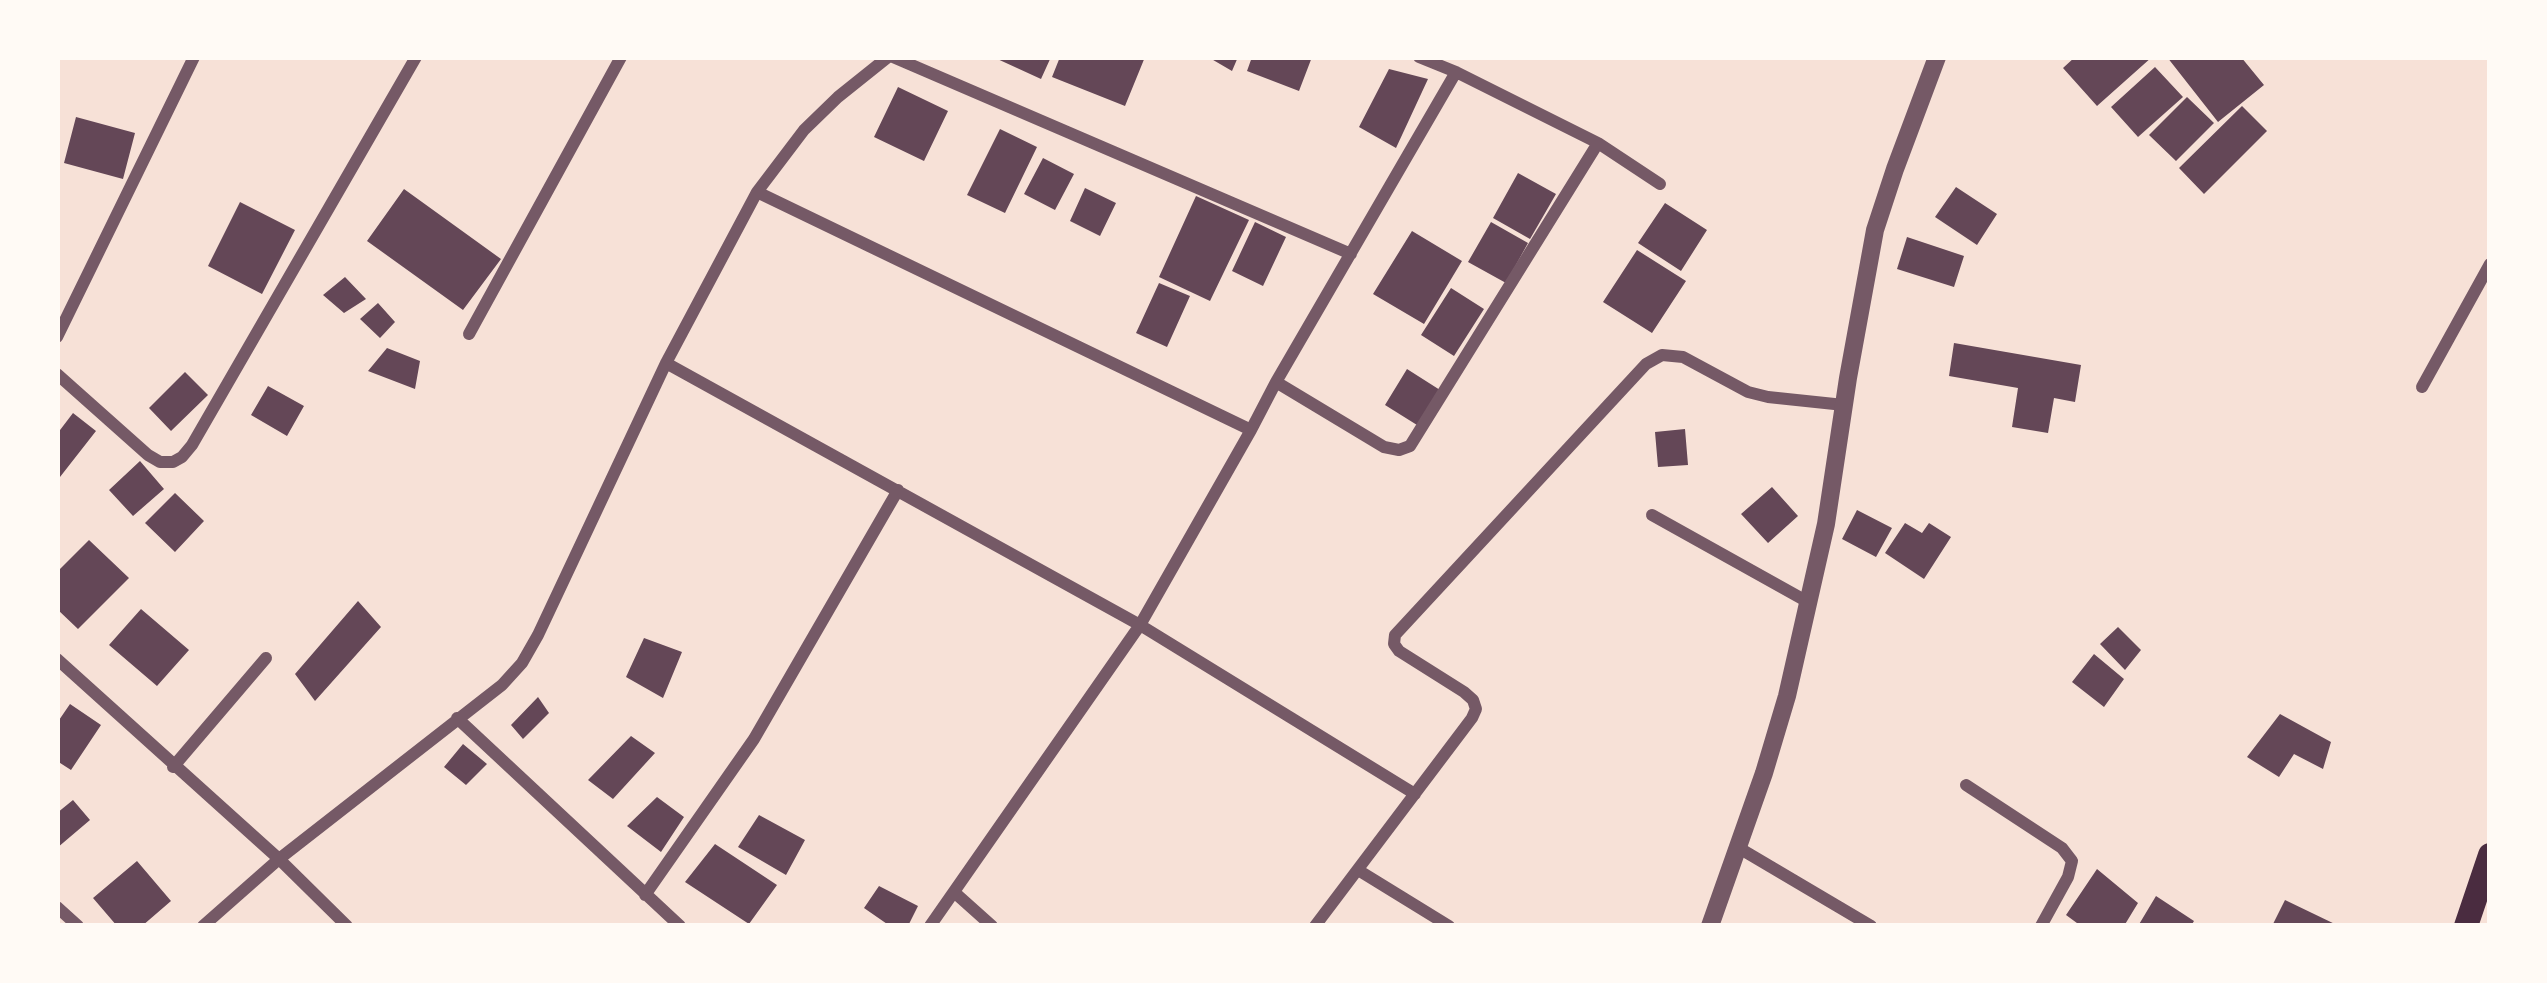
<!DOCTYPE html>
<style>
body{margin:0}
#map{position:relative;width:2547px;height:983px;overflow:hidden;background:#f7e1d7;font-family:"DM Sans",sans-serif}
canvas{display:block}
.frame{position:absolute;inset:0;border:60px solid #fffaf5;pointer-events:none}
</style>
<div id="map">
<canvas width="2547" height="983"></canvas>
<div class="frame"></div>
</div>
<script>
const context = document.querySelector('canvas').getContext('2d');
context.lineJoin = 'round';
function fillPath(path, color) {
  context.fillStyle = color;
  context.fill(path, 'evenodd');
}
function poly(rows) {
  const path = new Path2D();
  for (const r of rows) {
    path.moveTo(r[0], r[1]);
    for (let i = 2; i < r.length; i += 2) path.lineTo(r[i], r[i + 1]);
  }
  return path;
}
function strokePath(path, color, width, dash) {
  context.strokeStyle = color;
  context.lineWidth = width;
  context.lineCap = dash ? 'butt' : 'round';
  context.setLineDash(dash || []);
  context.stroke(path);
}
const building = poly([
 [993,57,1051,57,1041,79],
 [1060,57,1145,57,1125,106,1052,77],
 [1208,57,1238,57,1232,71],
 [1252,57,1312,57,1299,91,1247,71],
 [2075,57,2152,57,2097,106,2063,68],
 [2167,57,2241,57,2264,85,2218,122],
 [2155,67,2183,97,2138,137,2111,107],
 [1389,69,1428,79,1396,148,1359,127],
 [898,87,948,111,924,161,874,137],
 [2187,97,2214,123,2176,161,2149,135],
 [2242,106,2267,131,2204,194,2179,168],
 [76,117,135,133,123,179,64,163],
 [1000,129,1037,147,1005,213,967,195],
 [1043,158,1074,174,1055,210,1024,194],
 [1518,173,1556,194,1530,239,1493,218],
 [1956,187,1997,214,1977,245,1935,217],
 [1085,188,1116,203,1100,236,1070,221],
 [404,189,501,259,463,310,367,241],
 [1196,196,1249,220,1210,301,1159,277],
 [240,202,295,230,262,294,208,266],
 [1665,203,1707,230,1681,271,1638,243],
 [1255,222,1286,237,1263,286,1232,271],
 [1491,222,1528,243,1506,283,1468,262],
 [1412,231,1462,261,1424,324,1373,294],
 [1907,237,1964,256,1954,287,1897,269],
 [1637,250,1686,281,1652,333,1603,302],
 [345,277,366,299,344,313,323,295],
 [1159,283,1190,296,1167,347,1136,333],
 [1451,288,1484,309,1454,356,1421,335],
 [378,303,395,322,380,338,360,319],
 [1954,343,2081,365,2075,402,2054,398,2048,433,2012,427,2018,388,1949,376],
 [387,348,420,361,415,389,368,371],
 [1407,369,1440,390,1417,425,1385,405],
 [185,372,208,395,171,431,149,408],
 [268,386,304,406,287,436,251,415],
 [73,413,96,431,60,477,57,474,57,434],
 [1685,429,1688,465,1658,467,1655,432],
 [140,461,164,489,133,516,109,490],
 [1772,487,1798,516,1768,543,1741,514],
 [175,493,204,521,175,552,145,523],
 [1857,510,1892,528,1876,557,1842,539],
 [1905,523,1922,533,1929,523,1951,537,1924,579,1885,553],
 [89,540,129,578,78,629,57,609,57,572],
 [358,601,381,627,315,701,295,674],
 [141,609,189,650,157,686,109,645],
 [2118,627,2141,650,2125,670,2100,644],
 [644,638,682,652,663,698,626,677],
 [2094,654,2124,679,2104,707,2072,682],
 [538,697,549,713,523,739,511,725],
 [70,704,101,725,71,770,57,761,57,723],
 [2280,714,2331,742,2323,769,2294,754,2279,777,2247,757],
 [631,736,655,753,613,799,588,780],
 [463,744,487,764,466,785,444,767],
 [657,797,684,817,661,852,627,826],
 [73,800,90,820,57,848,57,813],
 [759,815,805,840,786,875,738,847],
 [715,844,777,885,749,924,685,882],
 [137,861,171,901,142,926,117,926,93,898],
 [2097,869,2138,903,2124,926,2081,926,2066,915],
 [879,886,918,906,908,926,890,926,864,908],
 [2156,896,2194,921,2191,926,2138,926],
 [2285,900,2339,926,2272,926]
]);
const minor = poly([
 [893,57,1351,254],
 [1419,57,1456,72,1598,143,1660,184],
 [757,192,1251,430],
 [469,334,621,57],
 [57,337,194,57],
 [666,363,1140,625,1415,794],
 [57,374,148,455,160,462,173,462,182,457,192,445,416,57],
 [1276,382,1384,447,1399,450,1410,446,1598,143],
 [2422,387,2490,264],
 [1652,515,1808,602],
 [57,659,279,859,347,926],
 [457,718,680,926],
 [173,767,266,658],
 [1966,785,2062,848,2072,861,2068,877,2041,926],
 [1739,848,1871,926],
 [1358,870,1449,926],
 [954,892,992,926],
 [645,895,754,739,898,490],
 [57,907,78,926],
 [203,926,279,859,502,685,522,663,538,635,666,363,757,192,804,130,838,97,888,57],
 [930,926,1140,625,1251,430,1276,382,1456,72],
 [1315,926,1472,718,1476,709,1473,700,1464,692,1399,651,1394,644,1395,635,1646,364,1662,355,1683,357,1748,392,1768,397,1844,405]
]);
const tertiary = poly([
 [1710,926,1764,773,1787,696,1826,524,1848,378,1875,230,1895,169,1937,57]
]);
const trunk = poly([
 [2466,926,2490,855]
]);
fillPath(building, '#644757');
strokePath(minor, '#755966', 12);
strokePath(tertiary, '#755966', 18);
strokePath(trunk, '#4a2c40', 24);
</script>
